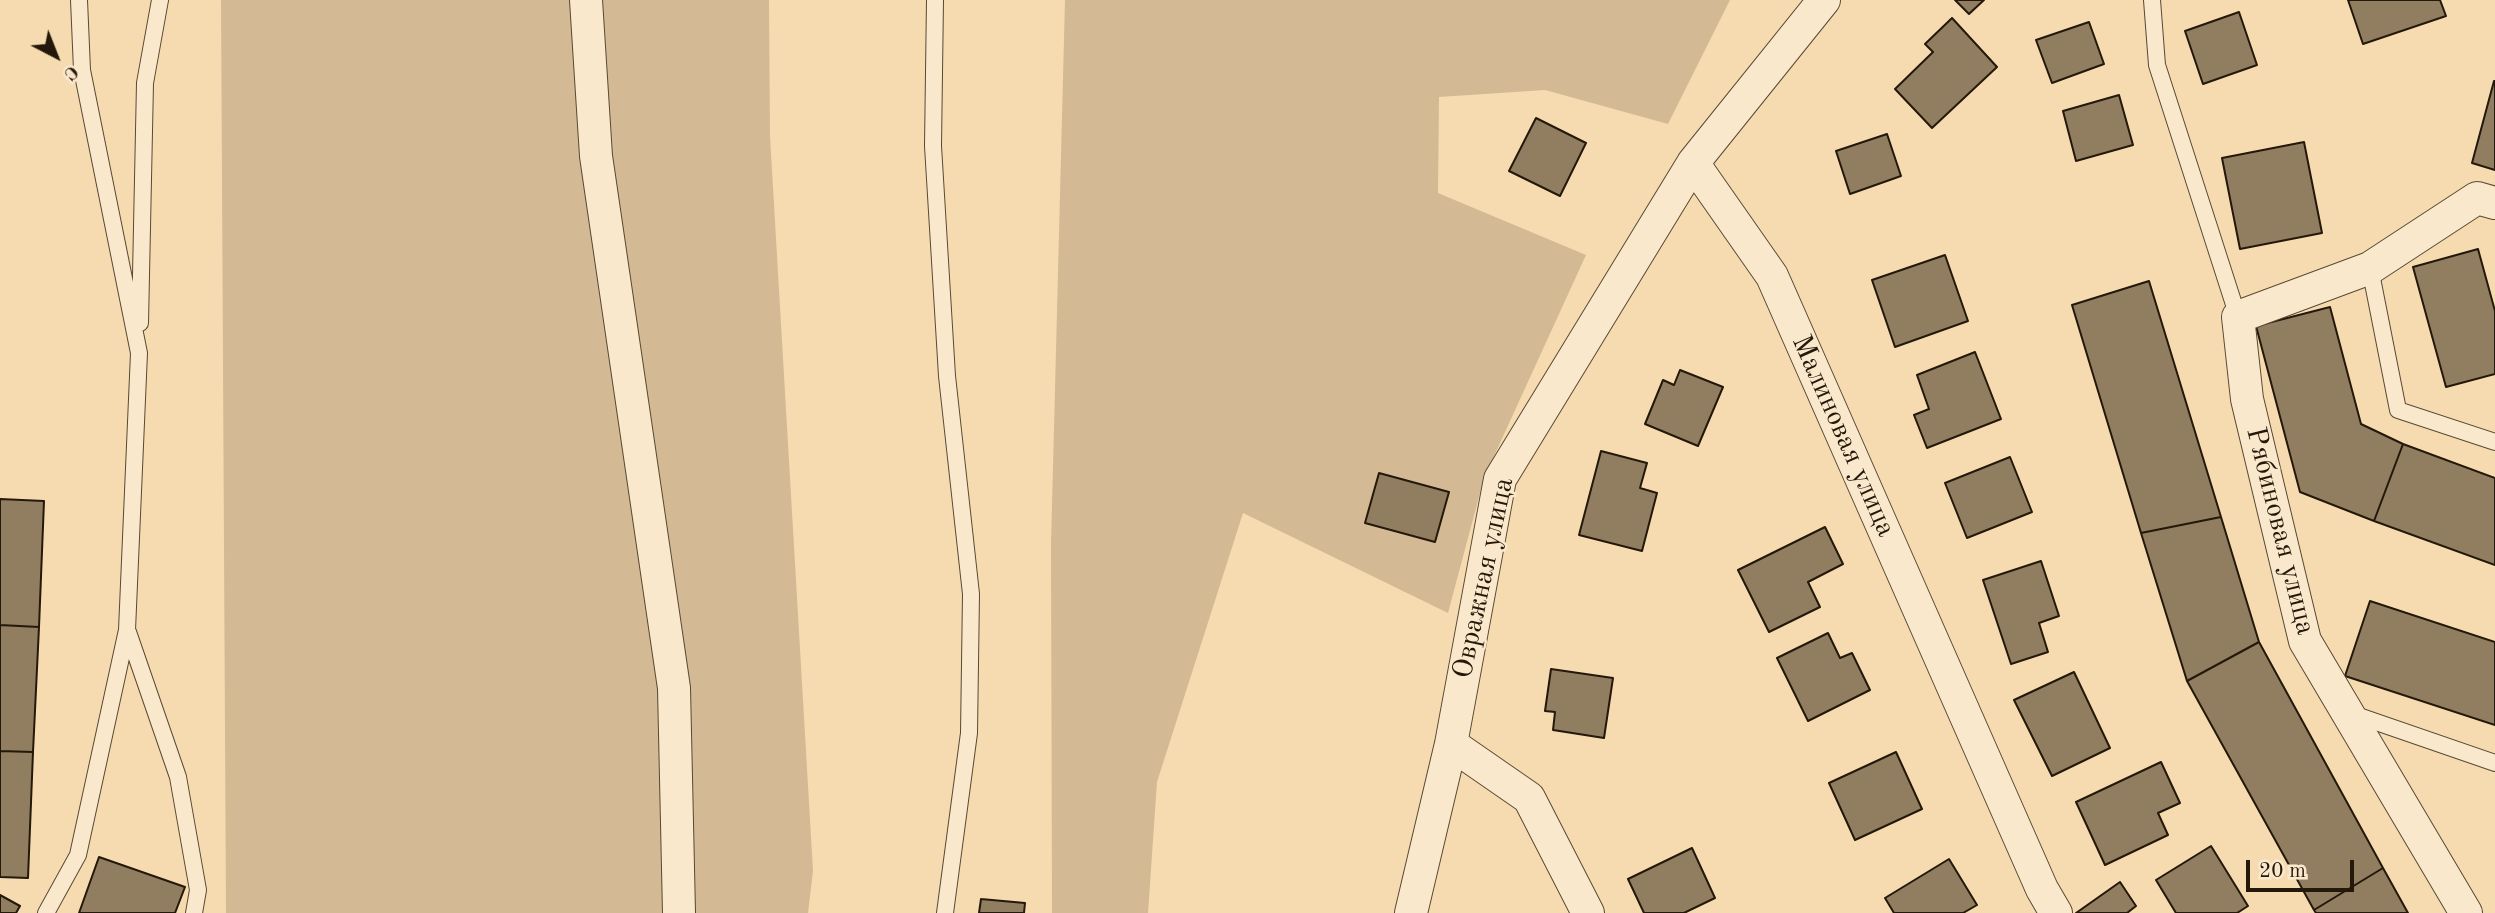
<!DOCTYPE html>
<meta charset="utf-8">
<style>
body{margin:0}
#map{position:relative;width:2495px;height:913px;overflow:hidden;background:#f7dbb0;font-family:"Old Standard TT",serif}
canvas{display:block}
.north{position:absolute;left:21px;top:21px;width:70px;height:70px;-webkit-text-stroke:5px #fae8cc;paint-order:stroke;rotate:138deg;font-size:19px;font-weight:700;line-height:28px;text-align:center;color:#23180a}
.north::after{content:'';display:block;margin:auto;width:24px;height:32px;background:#23180a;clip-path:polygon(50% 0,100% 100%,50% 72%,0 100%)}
.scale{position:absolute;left:2246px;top:860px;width:108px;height:32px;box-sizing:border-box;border:4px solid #23180a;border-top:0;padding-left:9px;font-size:21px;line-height:24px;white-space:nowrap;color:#23180a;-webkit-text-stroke:5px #fae8cc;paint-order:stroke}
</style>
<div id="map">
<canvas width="2495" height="913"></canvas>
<div class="north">С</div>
<div class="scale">20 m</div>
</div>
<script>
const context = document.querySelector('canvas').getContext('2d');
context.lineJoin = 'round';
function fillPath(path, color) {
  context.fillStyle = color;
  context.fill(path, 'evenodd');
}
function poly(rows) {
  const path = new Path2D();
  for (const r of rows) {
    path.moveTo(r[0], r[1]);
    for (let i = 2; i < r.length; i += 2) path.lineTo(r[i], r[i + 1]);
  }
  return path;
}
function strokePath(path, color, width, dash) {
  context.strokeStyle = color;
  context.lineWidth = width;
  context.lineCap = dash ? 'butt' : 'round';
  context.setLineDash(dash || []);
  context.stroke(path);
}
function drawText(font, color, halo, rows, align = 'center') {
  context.font = font + ' "Old Standard TT",serif';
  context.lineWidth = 5;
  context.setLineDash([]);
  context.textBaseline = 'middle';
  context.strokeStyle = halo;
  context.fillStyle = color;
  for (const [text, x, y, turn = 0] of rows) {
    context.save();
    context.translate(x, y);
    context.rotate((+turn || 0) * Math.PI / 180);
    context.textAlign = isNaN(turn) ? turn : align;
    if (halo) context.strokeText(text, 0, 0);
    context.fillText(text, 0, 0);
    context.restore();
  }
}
const green = poly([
 [221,0,769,0,770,136,813,871,808,913,226,913],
 [1065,0,1730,0,1668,124,1545,90,1439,97,1438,193,1586,255,1484,478,1448,613,1243,513,1157,782,1148,913,1052,913,1051,544]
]);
const building = poly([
 [1955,0,1984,0,1969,14,1955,0],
 [2348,0,2440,0,2446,16,2363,44,2348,0],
 [2239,12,2257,65,2203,84,2185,31,2239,12],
 [1952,18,1997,67,1932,128,1895,89,1933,52,1925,44,1952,18],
 [2089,22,2104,64,2052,83,2036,40,2089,22],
 [2494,81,2495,81,2495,170,2472,163,2494,81],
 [2119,95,2133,145,2076,161,2063,111,2119,95],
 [1536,118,1586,143,1560,196,1509,171,1536,118],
 [1887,134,1901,176,1850,194,1836,151,1887,134],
 [2304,142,2322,233,2240,249,2222,158,2304,142],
 [2478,249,2495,311,2495,374,2446,387,2413,267,2478,249],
 [1945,255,1968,321,1895,347,1872,280,1945,255],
 [2149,281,2221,517,2141,533,2072,305,2149,281],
 [2330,307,2361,424,2403,444,2374,521,2300,492,2256,326,2330,307],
 [1975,352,2001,419,1927,448,1914,415,1929,409,1917,375,1975,352],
 [1680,370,1723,387,1698,446,1645,424,1663,380,1674,385,1680,370],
 [2403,444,2495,478,2495,565,2374,521,2403,444],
 [1601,451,1647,463,1640,488,1657,493,1642,551,1579,535,1601,451],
 [2010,457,2032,512,1967,538,1945,483,2010,457],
 [1379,473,1449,492,1435,542,1365,523,1379,473],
 [0,499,44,501,39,627,0,625,0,499],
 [2221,517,2259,642,2187,681,2141,533,2221,517],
 [1825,527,1843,564,1808,582,1820,607,1769,632,1738,570,1825,527],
 [2041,561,2059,616,2039,623,2048,652,2011,664,1983,580,2041,561],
 [2370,601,2495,642,2495,725,2345,676,2370,601],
 [0,625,39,627,33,752,0,751,0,625],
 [1828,633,1840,658,1852,653,1870,690,1808,721,1777,658,1828,633],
 [2259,642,2383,868,2314,910,2187,681,2259,642],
 [1551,669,1613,678,1604,738,1553,730,1555,712,1545,711,1551,669],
 [2074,672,2110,748,2052,776,2014,700,2074,672],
 [0,751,33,752,28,878,0,877,0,751],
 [1896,752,1922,809,1855,840,1829,783,1896,752],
 [2161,762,2180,803,2158,813,2168,835,2105,865,2076,802,2161,762],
 [2211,846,2248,906,2237,913,2176,913,2156,880,2211,846],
 [1692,848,1715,898,1684,913,1644,913,1628,879,1692,848],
 [99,857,185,887,175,913,79,913,99,857],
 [1949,859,1977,905,1963,913,1894,913,1885,898,1949,859],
 [2383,868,2408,913,2316,913,2314,910,2383,868],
 [2120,882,2136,906,2127,913,2076,913,2120,882],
 [0,895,20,906,16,913,0,913,0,895],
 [981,899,1025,903,1024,913,979,913,981,899]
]);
const lane = poly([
 [935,0,933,146,947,376,971,594,969,733,945,913],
 [2152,0,2157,65,2238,317],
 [2370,268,2398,410,2495,442],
 [140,323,145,83,160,0],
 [128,632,178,777,198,890,194,913],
 [2350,713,2495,763],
 [46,913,78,855,127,630,139,353,82,70,79,0]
]);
const street = poly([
 [586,0,596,156,674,688,679,913],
 [1693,163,1772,276,2042,889,2056,913],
 [1451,744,1529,798,1588,913],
 [1411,913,1451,744,1500,479,1693,163,1824,0],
 [2466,913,2305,641,2247,399,2238,317,2370,268,2477,198,2495,203]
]);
const streetNames = [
 ["Малиновая улица",1843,436,66],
 ["Рябиновая улица",2280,531,76],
 ["Овражная улица",1484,578,-78]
];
fillPath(green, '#d3ba94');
fillPath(building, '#917d60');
strokePath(building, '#23180a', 2);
strokePath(lane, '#584934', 18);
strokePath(street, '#584934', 34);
strokePath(lane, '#fae8cc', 16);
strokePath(street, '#fae8cc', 32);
drawText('28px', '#23180a', '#fae8cc', streetNames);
</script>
